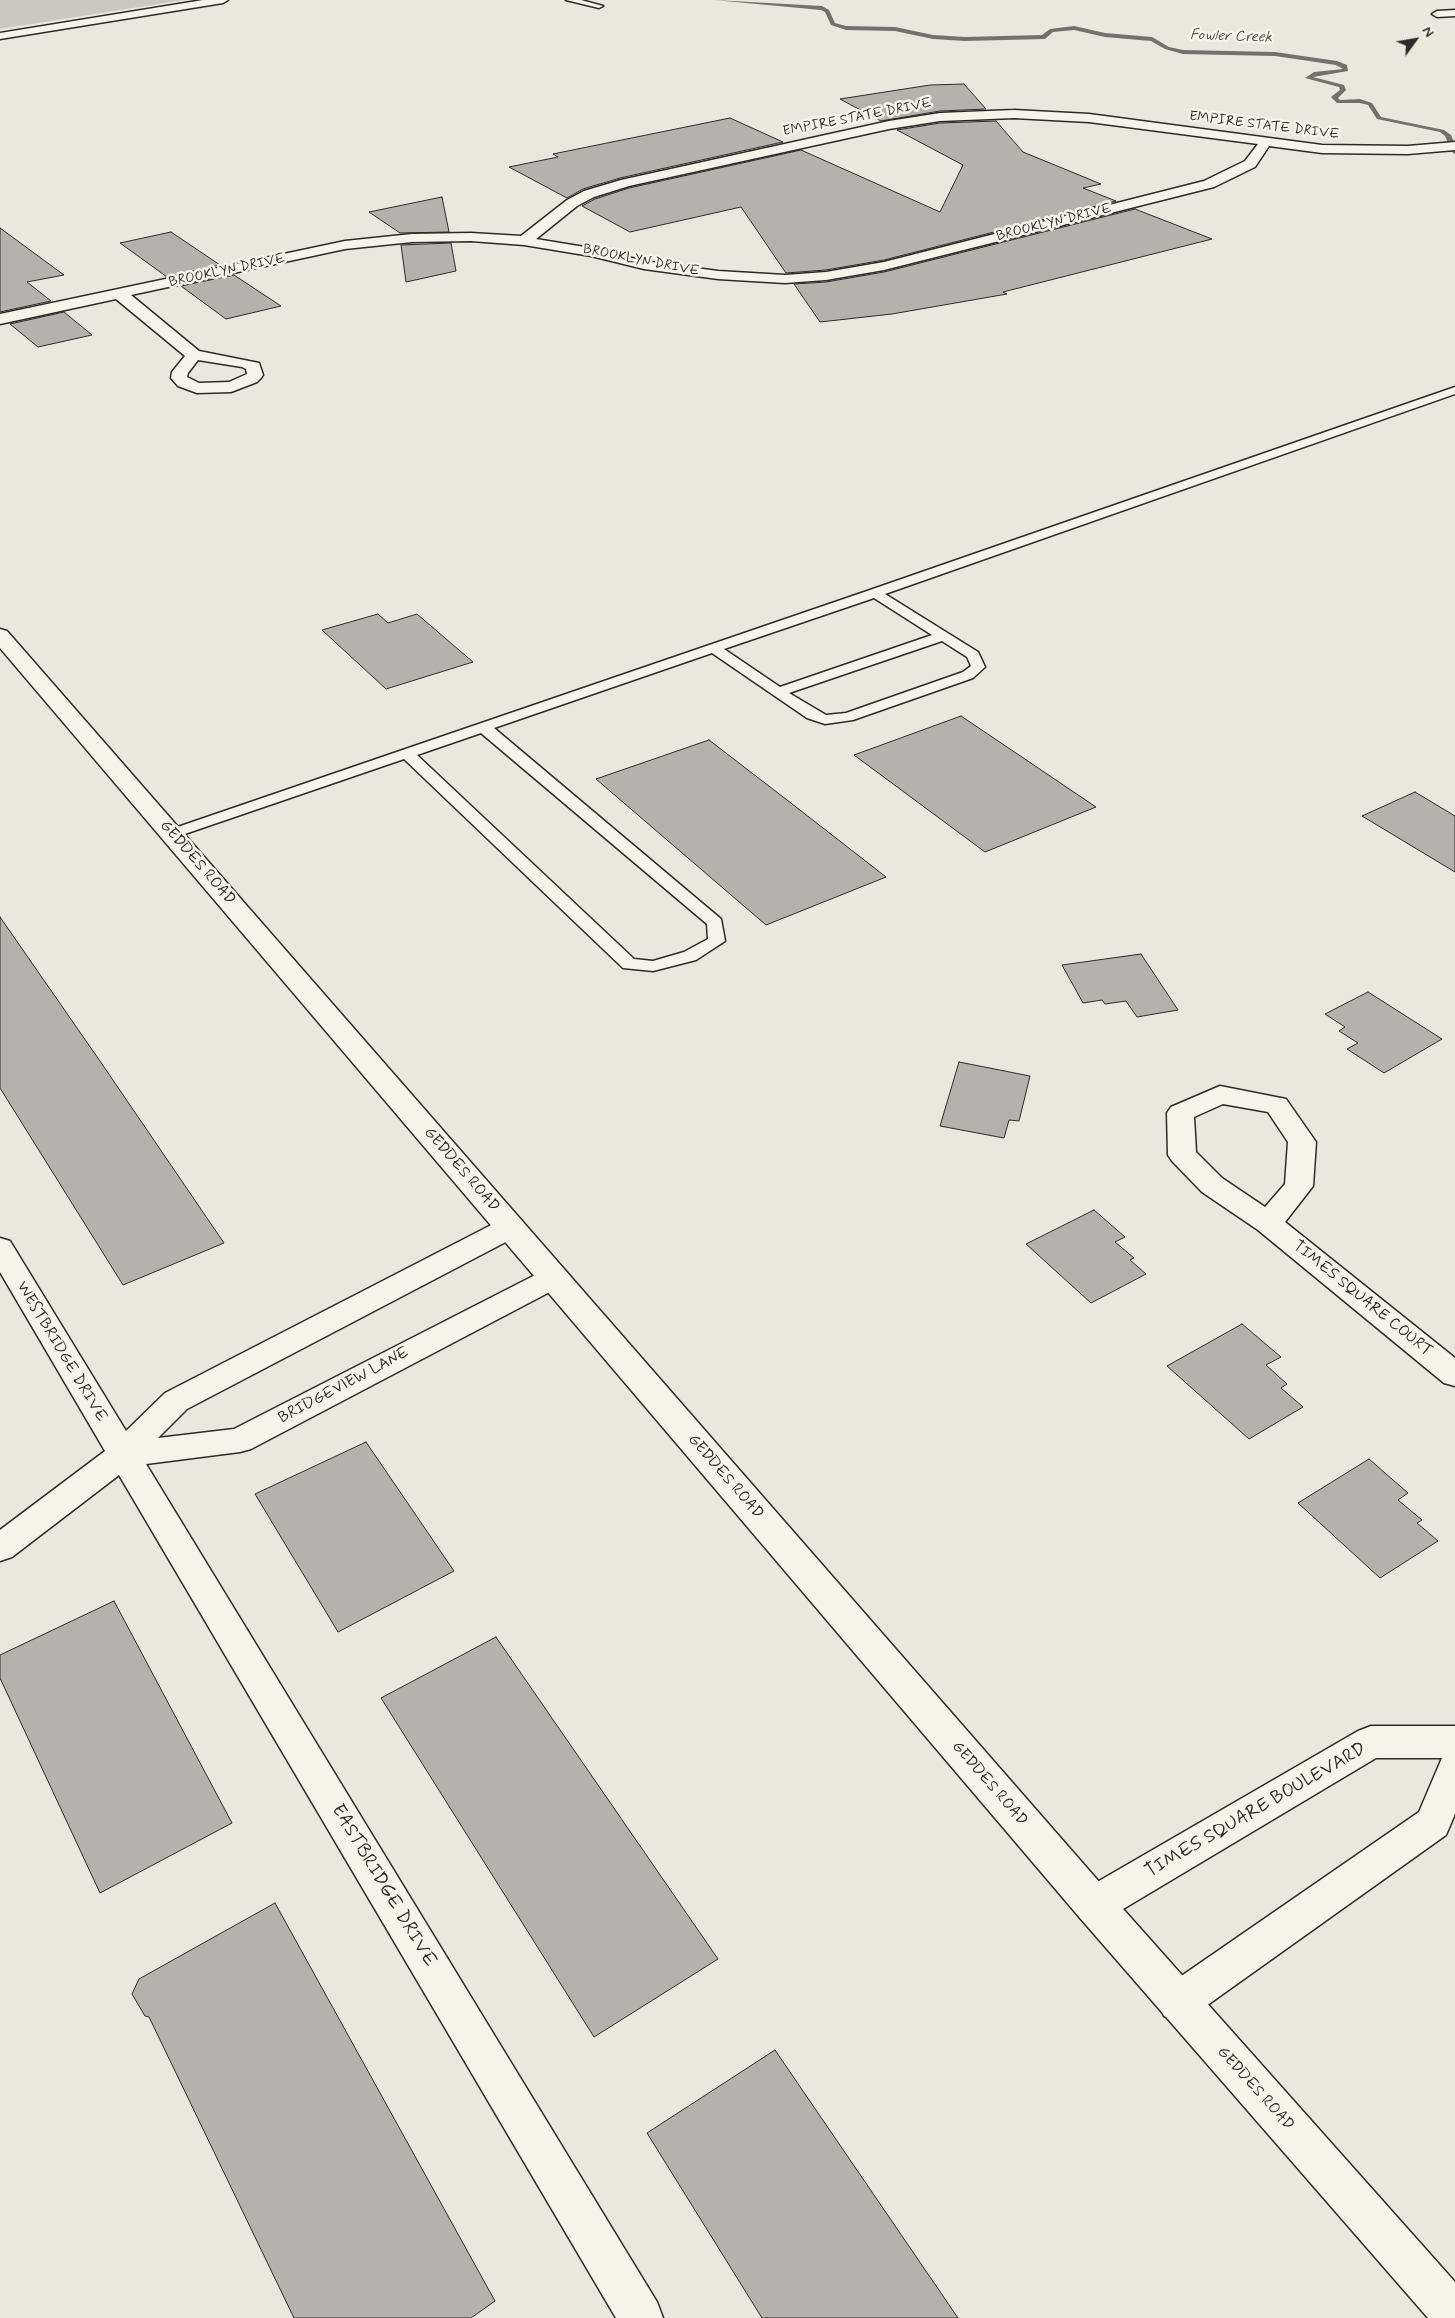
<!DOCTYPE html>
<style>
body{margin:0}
#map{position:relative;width:1455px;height:2318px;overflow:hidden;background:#ebe7dd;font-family:Mynerve,sans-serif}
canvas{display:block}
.north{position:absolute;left:1390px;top:15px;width:50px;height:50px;-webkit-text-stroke:4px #f7f3e8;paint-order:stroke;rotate:58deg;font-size:14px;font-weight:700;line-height:20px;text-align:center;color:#2b2b2b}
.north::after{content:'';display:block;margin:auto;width:18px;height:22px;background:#2b2b2b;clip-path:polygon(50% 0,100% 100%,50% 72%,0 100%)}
</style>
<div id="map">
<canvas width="1455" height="2318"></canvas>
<div class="north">N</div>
</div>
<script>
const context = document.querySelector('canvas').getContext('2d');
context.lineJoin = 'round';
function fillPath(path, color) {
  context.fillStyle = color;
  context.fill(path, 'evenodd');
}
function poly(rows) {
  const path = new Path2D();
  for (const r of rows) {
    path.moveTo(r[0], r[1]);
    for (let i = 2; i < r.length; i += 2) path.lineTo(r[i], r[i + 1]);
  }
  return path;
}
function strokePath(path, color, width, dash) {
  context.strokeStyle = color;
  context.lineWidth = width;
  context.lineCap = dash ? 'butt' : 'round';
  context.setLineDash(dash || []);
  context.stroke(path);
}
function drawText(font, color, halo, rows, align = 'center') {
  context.font = font + ' Mynerve,sans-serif';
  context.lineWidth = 5;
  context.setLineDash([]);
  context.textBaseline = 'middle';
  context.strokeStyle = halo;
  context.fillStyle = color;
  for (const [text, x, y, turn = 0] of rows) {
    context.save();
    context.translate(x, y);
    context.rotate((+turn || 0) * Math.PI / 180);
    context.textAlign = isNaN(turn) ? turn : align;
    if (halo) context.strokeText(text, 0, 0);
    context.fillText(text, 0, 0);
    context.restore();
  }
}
const green = poly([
 [0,0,184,0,0,29]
]);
const stream = poly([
 [714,0,822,6,829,10,835,23,846,26,895,27,933,35,965,37,1042,35,1050,29,1074,26,1105,33,1152,37,1169,47,1183,50,1275,52,1337,61,1347,65,1348,71,1313,77,1344,85,1346,90,1338,98,1340,100,1360,99,1372,103,1381,117,1444,130,1451,135,1455,144,1455,154,1452,152,1445,136,1440,132,1377,119,1368,105,1360,103,1337,103,1331,97,1340,90,1339,87,1305,78,1314,72,1343,69,1336,65,1275,56,1183,54,1165,49,1151,41,1105,37,1074,30,1053,32,1045,39,965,41,933,39,895,31,846,30,831,25,825,12,821,10,714,0]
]);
const building = poly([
 [964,84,986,109,940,111,881,121,840,99,930,85,964,84],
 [730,118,783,142,620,178,583,189,567,198,509,167,558,157,553,154,730,118],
 [996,121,1023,152,1101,184,1083,188,1116,201,884,260,826,270,786,273,741,207,630,232,582,206,595,199,629,188,801,150,940,212,963,165,897,130,940,123,996,121],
 [442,197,449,232,400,233,369,212,442,197],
 [1135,209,1212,239,1003,292,1007,294,892,314,820,322,794,284,826,282,884,272,1135,209],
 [0,228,64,275,27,282,51,301,0,312,0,228],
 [171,232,220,265,167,277,120,243,171,232],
 [451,243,456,271,406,282,401,245,451,243],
 [234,275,281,306,226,319,181,286,234,275],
 [64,312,92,335,38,347,10,324,64,312],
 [378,614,388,623,417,614,473,662,386,689,322,630,378,614],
 [961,716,1096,807,985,852,854,755,961,716],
 [709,740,787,800,886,877,766,925,596,779,709,740],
 [1415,792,1455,816,1455,872,1362,816,1415,792],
 [0,917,102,1064,224,1243,123,1285,0,1088,0,917],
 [1141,954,1178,1010,1137,1017,1126,1001,1105,1004,1102,1000,1083,1003,1062,965,1141,954],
 [1368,992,1442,1039,1384,1073,1347,1049,1358,1043,1339,1031,1345,1027,1325,1014,1368,992],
 [959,1062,1030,1076,1019,1121,1009,1120,1004,1138,940,1126,959,1062],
 [1094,1210,1125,1237,1115,1242,1134,1258,1130,1260,1146,1274,1091,1303,1026,1244,1094,1210],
 [1242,1324,1281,1357,1266,1365,1287,1384,1281,1388,1303,1407,1249,1439,1167,1366,1242,1324],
 [366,1442,454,1571,338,1632,255,1494,366,1442],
 [1369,1459,1408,1493,1398,1500,1422,1520,1417,1523,1438,1541,1380,1578,1298,1503,1369,1459],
 [114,1601,232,1823,100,1893,0,1678,0,1655,114,1601],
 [496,1637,718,1959,594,2037,381,1698,496,1637],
 [275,1903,495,2301,471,2318,294,2318,149,2017,145,2016,132,1994,139,1979,275,1903],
 [775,2050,958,2318,762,2318,647,2133,775,2050]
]);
const service = poly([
 [566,0,581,0,603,6,599,8,566,0],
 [1455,387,1455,394,885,594,978,652,985,667,973,678,853,720,825,724,807,718,712,653,494,728,721,919,725,941,696,960,653,971,623,968,404,759,176,837,166,837,163,834,166,831,870,590,1455,387],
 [874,598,932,635,780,687,724,649,874,598],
 [942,641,967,657,971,666,963,672,846,713,826,715,789,693,942,641],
 [481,733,707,924,708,939,684,952,653,961,634,959,417,755,481,733]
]);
const minor = poly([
 [1455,10,1455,16,1437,17,1432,14,1437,11,1455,10],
 [1014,110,1089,114,1322,145,1408,146,1455,142,1455,150,1408,154,1322,153,1269,146,1255,167,1214,187,884,270,826,280,785,283,718,279,644,269,591,256,524,245,471,241,412,242,345,249,131,295,199,351,259,363,263,375,261,378,257,382,231,392,197,393,178,386,171,378,172,372,185,356,116,299,0,324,0,314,345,241,412,234,471,233,521,236,567,200,584,191,621,180,889,121,940,113,1014,110],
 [1014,118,1089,122,1258,144,1245,161,1204,181,884,262,826,272,785,275,718,271,644,261,591,248,536,239,577,206,594,197,629,186,889,129,940,121,1014,118],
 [198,360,242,367,246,369,247,374,229,382,199,383,187,377,188,373,198,360],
 [1220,1086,1286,1099,1316,1142,1313,1186,1285,1222,1455,1358,1455,1386,1444,1383,1258,1230,1202,1192,1172,1161,1168,1155,1167,1113,1171,1107,1220,1086],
 [1223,1104,1268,1112,1288,1142,1285,1184,1265,1207,1222,1178,1196,1152,1194,1117,1223,1104],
 [511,1217,521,1220,525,1227,521,1234,187,1409,158,1438,234,1429,543,1271,553,1268,563,1271,568,1278,563,1285,251,1449,240,1452,146,1464,657,2302,663,2318,616,2318,119,1475,12,1557,0,1561,0,1530,105,1451,0,1272,0,1238,10,1241,126,1431,165,1393,501,1220,511,1217],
 [1371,1726,1455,1726,1455,1814,1446,1835,1192,2016,1178,2021,1164,2016,1158,2002,1164,1988,1419,1812,1442,1758,1376,1758,1108,1918,1094,1923,1080,1918,1075,1905,1080,1892,1358,1731,1371,1726]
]);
const tertiary = poly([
 [203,0,228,0,223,3,0,39,0,33,203,0]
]);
const secondary = poly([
 [0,629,7,631,1108,1892,1455,2282,1455,2318,1428,2318,1080,1918,0,648,0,629]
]);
const farStreetnames = [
 ["EMPIRE STATE DRIVE",857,118,-11],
 ["EMPIRE STATE DRIVE",1264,126,7],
 ["BROOKLYN DRIVE",1054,223,-14],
 ["BROOKLYN DRIVE",641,261,11],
 ["BROOKLYN DRIVE",227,271,-12]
];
const farWaternames = [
 ["Fowler Creek",1231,37,2]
];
const streetNames = [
 ["GEDDES ROAD",197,863,49],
 ["GEDDES ROAD",461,1170,49],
 ["TIMES SQUARE COURT",1362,1299,39],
 ["WESTBRIDGE DRIVE",61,1352,59],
 ["BRIDGEVIEW LANE",344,1386,-28],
 ["GEDDES ROAD",725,1477,49],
 ["GEDDES ROAD",989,1784,49],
 ["GEDDES ROAD",1255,2089,48]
];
const nearStreetnames = [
 ["TIMES SQUARE BOULEVARD",1256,1811,-30],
 ["EASTBRIDGE DRIVE",383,1886,59]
];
fillPath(green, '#cbc8bf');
fillPath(stream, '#72716c');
fillPath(building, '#b5b2ab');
strokePath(building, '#2b2b2b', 1);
strokePath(service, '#2b2b2b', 3);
strokePath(minor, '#2b2b2b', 3);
strokePath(tertiary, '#2b2b2b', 3);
strokePath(secondary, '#2b2b2b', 3);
fillPath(service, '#f7f3e8');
fillPath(minor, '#f7f3e8');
fillPath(tertiary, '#f7f3e8');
fillPath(secondary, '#f7f3e8');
drawText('14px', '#2b2b2b', '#f7f3e8', farStreetnames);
drawText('italic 15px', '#555451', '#f7f3e8', farWaternames);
drawText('16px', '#2b2b2b', '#f7f3e8', streetNames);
drawText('19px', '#2b2b2b', '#f7f3e8', nearStreetnames);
</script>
